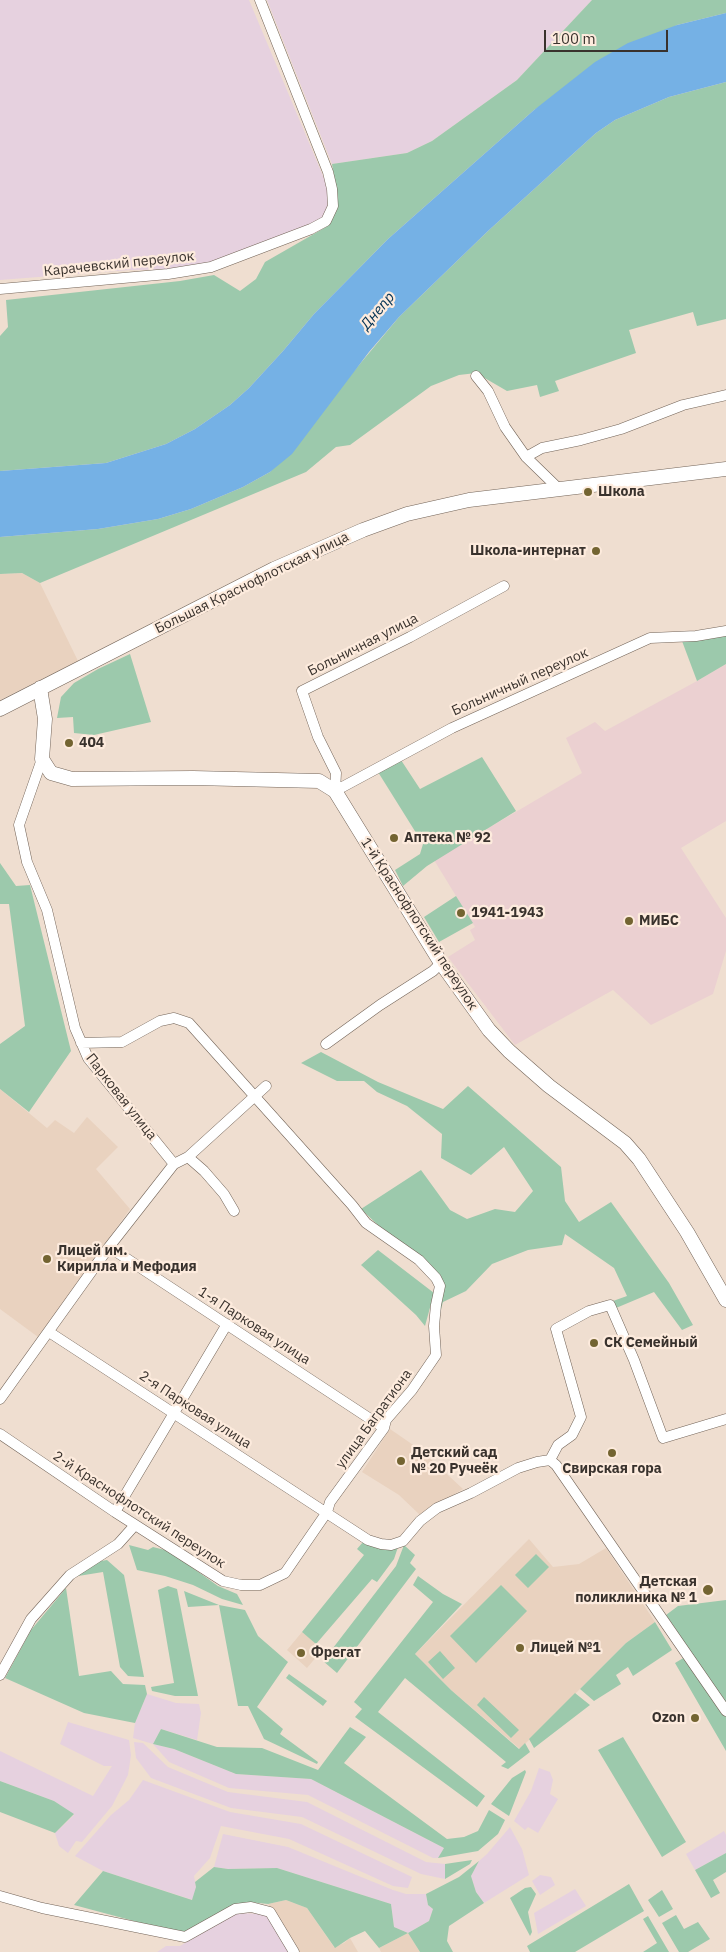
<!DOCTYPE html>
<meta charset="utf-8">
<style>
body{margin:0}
#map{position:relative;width:726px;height:1952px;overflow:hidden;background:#efded0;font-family:"IBM Plex Sans",sans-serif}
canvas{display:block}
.scale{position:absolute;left:544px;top:30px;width:124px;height:22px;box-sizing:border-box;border:2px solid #39322d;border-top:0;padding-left:6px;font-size:15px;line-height:18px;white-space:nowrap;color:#39322d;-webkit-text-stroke:4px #fdebdd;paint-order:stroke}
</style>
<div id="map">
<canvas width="726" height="1952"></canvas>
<div class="scale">100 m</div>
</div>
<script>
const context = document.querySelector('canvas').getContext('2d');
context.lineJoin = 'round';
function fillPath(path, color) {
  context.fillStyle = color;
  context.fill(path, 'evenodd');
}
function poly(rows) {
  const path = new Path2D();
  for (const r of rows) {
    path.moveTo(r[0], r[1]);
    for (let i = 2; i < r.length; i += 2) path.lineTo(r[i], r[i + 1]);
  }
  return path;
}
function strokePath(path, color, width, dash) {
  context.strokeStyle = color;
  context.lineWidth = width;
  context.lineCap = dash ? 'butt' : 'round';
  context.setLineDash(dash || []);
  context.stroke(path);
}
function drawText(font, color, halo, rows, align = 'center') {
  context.font = font + ' "IBM Plex Sans",sans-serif';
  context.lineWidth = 4.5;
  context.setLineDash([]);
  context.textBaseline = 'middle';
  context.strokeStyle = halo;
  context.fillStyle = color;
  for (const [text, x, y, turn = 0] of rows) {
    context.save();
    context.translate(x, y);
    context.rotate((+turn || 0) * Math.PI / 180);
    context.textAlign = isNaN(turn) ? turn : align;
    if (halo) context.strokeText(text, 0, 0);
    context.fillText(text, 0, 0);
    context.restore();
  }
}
const built = poly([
 [22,573,40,583,78,661,0,700,0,574],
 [0,1089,47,1128,55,1120,74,1133,87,1117,118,1147,96,1169,130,1209,38,1337,0,1309],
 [390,1429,422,1451,463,1489,420,1515,399,1495,362,1472],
 [529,1539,553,1567,579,1564,606,1548,655,1622,626,1643,520,1749,451,1690,415,1654],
 [302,1632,323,1649,307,1668,287,1650],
 [286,1900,307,1908,334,1947,344,1943,350,1938,358,1952,296,1952,268,1904],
 [408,1933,420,1952,381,1952,379,1948]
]);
const industrial = poly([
 [0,0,249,0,331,195,323,218,216,266,198,269,129,270,0,280],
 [267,0,592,0,517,80,432,141,407,153,332,164],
 [147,1694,176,1703,199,1704,201,1713,197,1740,161,1729,153,1744,174,1749,236,1774,311,1779,444,1848,438,1858,433,1858,308,1795,229,1788,169,1762,153,1744,133,1738,135,1723],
 [68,1722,129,1740,131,1755,128,1775,112,1806,82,1842,76,1841,68,1853,59,1846,55,1833,74,1815,54,1801,0,1781,0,1751,93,1796,112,1766,104,1766,60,1744],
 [134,1742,143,1743,168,1767,228,1792,307,1802,426,1862,445,1864,445,1879,421,1874,302,1817,231,1808,151,1778,136,1758],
 [539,1768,550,1772,553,1780,550,1794,558,1799,538,1833,528,1827,525,1830,514,1821,531,1791],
 [143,1780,230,1812,301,1824,412,1877,408,1888,393,1886,289,1839,221,1826,210,1858,194,1876,196,1887,193,1900,103,1871,75,1856,111,1815,129,1800],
 [510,1827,522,1849,529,1875,484,1903,476,1892,471,1876,479,1861,487,1854],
 [724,1831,726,1835,726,1853,695,1870,686,1854],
 [223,1834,288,1847,393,1890,406,1894,426,1894,428,1905,433,1909,429,1921,408,1933,394,1927,391,1904,277,1868,228,1869,214,1867],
 [540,1875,551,1877,555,1885,540,1895,532,1881],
 [575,1889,586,1906,538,1934,534,1913],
 [235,1913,266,1914,290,1952,157,1952,166,1946,180,1946]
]);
const medical = poly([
 [726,664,726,821,681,848,726,918,726,951,713,994,651,1025,613,990,515,1045,448,957,475,940,470,930,475,927,434,860,582,773,566,738,595,722,605,731,697,681]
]);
const green = poly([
 [592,0,726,0,726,13,677,25,534,110,388,239,314,314,283,351,249,388,230,405,195,429,166,444,106,463,0,471,0,336,8,327,6,300,180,281,214,275,240,291,256,279,265,262,326,227,333,216,336,190,332,164,407,153,432,141,517,80],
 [726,82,726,319,697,326,693,312,629,330,636,353,555,381,559,391,540,397,537,385,507,391,476,373,459,375,431,386,350,445,336,447,306,472,40,583,22,573,0,574,0,537,98,529,158,519,191,509,243,487,270,472,399,317,488,231,596,133,615,120,669,97],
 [726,635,726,664,697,681,682,641],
 [130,654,151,722,94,735,74,733,73,717,57,718,61,697,74,683,98,669],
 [482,757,516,811,427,866,403,886,395,870,420,854,423,844,378,772,401,760,420,789],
 [0,863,16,886,30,885,71,1051,29,1112,0,1089,0,1044,25,1026,9,904,0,904],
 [456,896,473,923,439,942,424,917],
 [321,1052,378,1082,443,1109,468,1086,561,1167,565,1201,579,1222,611,1202,669,1283,693,1325,682,1330,654,1292,616,1308,613,1301,627,1296,614,1268,565,1234,562,1245,528,1250,492,1264,466,1291,443,1302,439,1316,442,1286,361,1209,421,1170,450,1210,467,1219,495,1209,515,1212,533,1191,504,1147,471,1175,441,1158,442,1134,407,1106,377,1092,364,1081,337,1081,301,1063],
 [378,1250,434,1293,425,1326,416,1315,361,1265],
 [363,1542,385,1550,398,1547,394,1559,377,1582,372,1579,316,1644,302,1632,364,1555,357,1549],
 [129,1545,148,1550,153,1547,169,1551,218,1586,237,1594,243,1605,222,1599,193,1585,165,1576,137,1570],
 [404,1545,415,1555,410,1563,416,1569,337,1673,323,1661,396,1566],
 [536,1554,549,1567,528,1588,515,1575],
 [107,1560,124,1575,144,1677,128,1676,120,1667,103,1572,72,1577,95,1562],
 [418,1576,443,1594,462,1604,415,1654,451,1690,519,1749,525,1743,530,1752,508,1769,501,1766,506,1762,405,1678,378,1712,485,1796,477,1807,355,1717,362,1709,354,1702,433,1602,413,1585],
 [501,1585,527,1611,476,1663,450,1636],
 [168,1586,177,1589,198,1696,175,1696,152,1691,151,1687,174,1683,158,1590],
 [66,1588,79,1676,111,1671,123,1684,145,1685,147,1694,135,1723,84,1713,5,1678,31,1630],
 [184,1591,219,1605,245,1610,258,1636,288,1662,257,1707,283,1729,280,1734,318,1762,317,1764,264,1739,248,1706,238,1706,219,1605,188,1607],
 [726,1600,726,1704,666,1615,678,1606],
 [655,1622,672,1650,633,1676,628,1667,616,1675,621,1684,594,1701,580,1689,626,1643],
 [440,1651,455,1668,443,1679,428,1662],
 [685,1657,726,1717,726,1751,675,1663],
 [289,1674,327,1701,323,1706,286,1678],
 [575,1693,590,1705,534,1748,529,1739],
 [484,1697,519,1730,511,1738,477,1705],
 [350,1727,366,1737,344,1763,447,1839,464,1837,478,1831,489,1810,505,1820,498,1834,478,1851,438,1858,444,1848,311,1779,236,1774,174,1749,153,1744,161,1729,217,1747,262,1748,318,1770],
 [623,1737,686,1842,662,1857,598,1750],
 [525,1770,526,1772,509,1816,491,1804,512,1778],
 [0,1781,54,1801,74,1814,55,1833,0,1812],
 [726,1853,726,1872,713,1880,720,1893,711,1898,695,1870],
 [472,1860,470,1864,445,1879,445,1864],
 [479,1861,471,1876,476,1892,484,1903,449,1926,447,1941,453,1952,420,1952,408,1933,379,1948,365,1931,350,1938,335,1948,307,1908,286,1900,268,1904,249,1902,183,1932,145,1924,74,1905,103,1871,192,1900,196,1887,195,1882,214,1867,228,1869,277,1868,391,1904,394,1927,408,1933,429,1921,433,1909,428,1905,426,1894,459,1877],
 [629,1884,644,1911,575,1952,530,1952,527,1946],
 [531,1887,536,1894,528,1912,532,1932,530,1936,510,1898,525,1888],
 [662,1890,673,1909,659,1917,648,1900],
 [676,1915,684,1929,698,1922,710,1939,688,1952,679,1952,662,1923],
 [648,1916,669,1952,643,1952,657,1943,643,1919]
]);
const water = poly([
 [726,13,726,82,669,97,615,120,596,133,488,231,399,317,369,352,292,454,270,472,243,487,191,509,158,519,98,529,0,537,0,471,106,463,166,444,195,429,230,405,249,388,283,351,314,314,388,239,534,110,595,62,628,43,677,25]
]);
const street = poly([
 [0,289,168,274,211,267,311,229,326,221,333,206,332,189,328,172,260,0],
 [476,376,488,391,505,427,526,457,559,489],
 [526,457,542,448,581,440,621,429,683,405,726,395],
 [335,791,452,728,650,638,696,636,726,631],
 [335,791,336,773,318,737,302,691,410,637,504,586],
 [326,1044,380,1005,433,971,441,963],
 [188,1157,204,1171,224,1194,234,1211],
 [174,1164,188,1157,266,1086],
 [109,1247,384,1428],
 [49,1332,368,1540,381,1544,391,1545,403,1541,420,1521,437,1508,471,1493,518,1468,537,1462,550,1460,556,1465,726,1711],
 [0,1399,109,1247,174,1164,88,1058,75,1028,47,910,27,862,19,825,42,759],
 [0,1434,115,1512,223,1581,241,1585,260,1585,285,1573,327,1512,330,1502,384,1428,386,1420,412,1390,436,1355,434,1326,436,1305,440,1286,436,1278,419,1260,366,1223,352,1205,189,1023,174,1018,160,1021,122,1042,81,1043],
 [550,1460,558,1445,572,1435,581,1417,556,1329,589,1311,610,1305,634,1360,663,1438,726,1419],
 [115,1512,227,1324],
 [0,1675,31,1619,70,1575,118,1544,135,1525],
 [0,1896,42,1908,185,1937,235,1909,251,1907,270,1912,294,1952]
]);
const secondary = poly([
 [40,688,45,719,42,759,51,773,72,779,193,778,319,781,335,791,441,963,489,1030,509,1051,549,1086,625,1143,639,1159,687,1232,726,1300],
 [0,709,274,569,363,530,407,514,469,500,726,469]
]);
const markers = [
 [588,492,5,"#736431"],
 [596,551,5,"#736431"],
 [69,743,5,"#736431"],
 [394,838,5,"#736431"],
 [461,913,5,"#736431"],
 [629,921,5,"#736431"],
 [47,1259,5,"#736431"],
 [594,1343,5,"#736431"],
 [612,1453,5,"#736431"],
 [401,1461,5,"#736431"],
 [708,1590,6,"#736431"],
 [520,1648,5,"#736431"],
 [301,1653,5,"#736431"],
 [695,1718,5,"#736431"]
];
const streetNames = [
 ["Карачевский переулок",119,264,-6],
 ["Большая Краснофлотская улица",252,583,-26],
 ["Больничная улица",363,645,-27],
 ["Больничный переулок",520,682,-24],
 ["1-й Краснофлотский переулок",419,924,57],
 ["Парковая улица",121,1097,52],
 ["1-я Парковая улица",254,1326,33],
 ["2-я Парковая улица",195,1410,33],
 ["улица Багратиона",374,1419,-54],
 ["2-й Краснофлотский переулок",139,1510,33]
];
const poiNames = [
 ["Школа",598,492],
 ["Школа-интернат",586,551,"right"],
 ["404",79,743],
 ["Аптека № 92",404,838],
 ["1941-1943",471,913],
 ["МИБС",639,921],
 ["Лицей им.",57,1251],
 ["Кирилла и Мефодия",57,1267],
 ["СК Семейный",604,1343],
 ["Детский сад",411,1453],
 ["№ 20 Ручеёк",411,1469],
 ["Свирская гора",612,1469,"center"],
 ["Детская",697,1582,"right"],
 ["поликлиника № 1",697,1598,"right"],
 ["Лицей №1",530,1648],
 ["Фрегат",311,1653],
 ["Ozon",685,1718,"right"]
];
const waterNames = [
 ["Днепр",378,311,-50]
];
fillPath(built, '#e9d2bf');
fillPath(industrial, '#e6d1df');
fillPath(medical, '#ebd0d1');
fillPath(green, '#9cc9ac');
fillPath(water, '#75b1e5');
strokePath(street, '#736458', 11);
strokePath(secondary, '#736458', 15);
strokePath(street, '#fff', 10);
strokePath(secondary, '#fff', 14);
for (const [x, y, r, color] of markers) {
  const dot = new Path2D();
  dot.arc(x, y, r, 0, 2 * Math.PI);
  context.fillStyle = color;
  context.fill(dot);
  strokePath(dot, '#fdebdd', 2);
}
drawText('14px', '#39322d', '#fdebdd', streetNames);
drawText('bold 14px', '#39322d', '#fdebdd', poiNames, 'left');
drawText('italic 15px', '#023254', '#fdebdd', waterNames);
</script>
